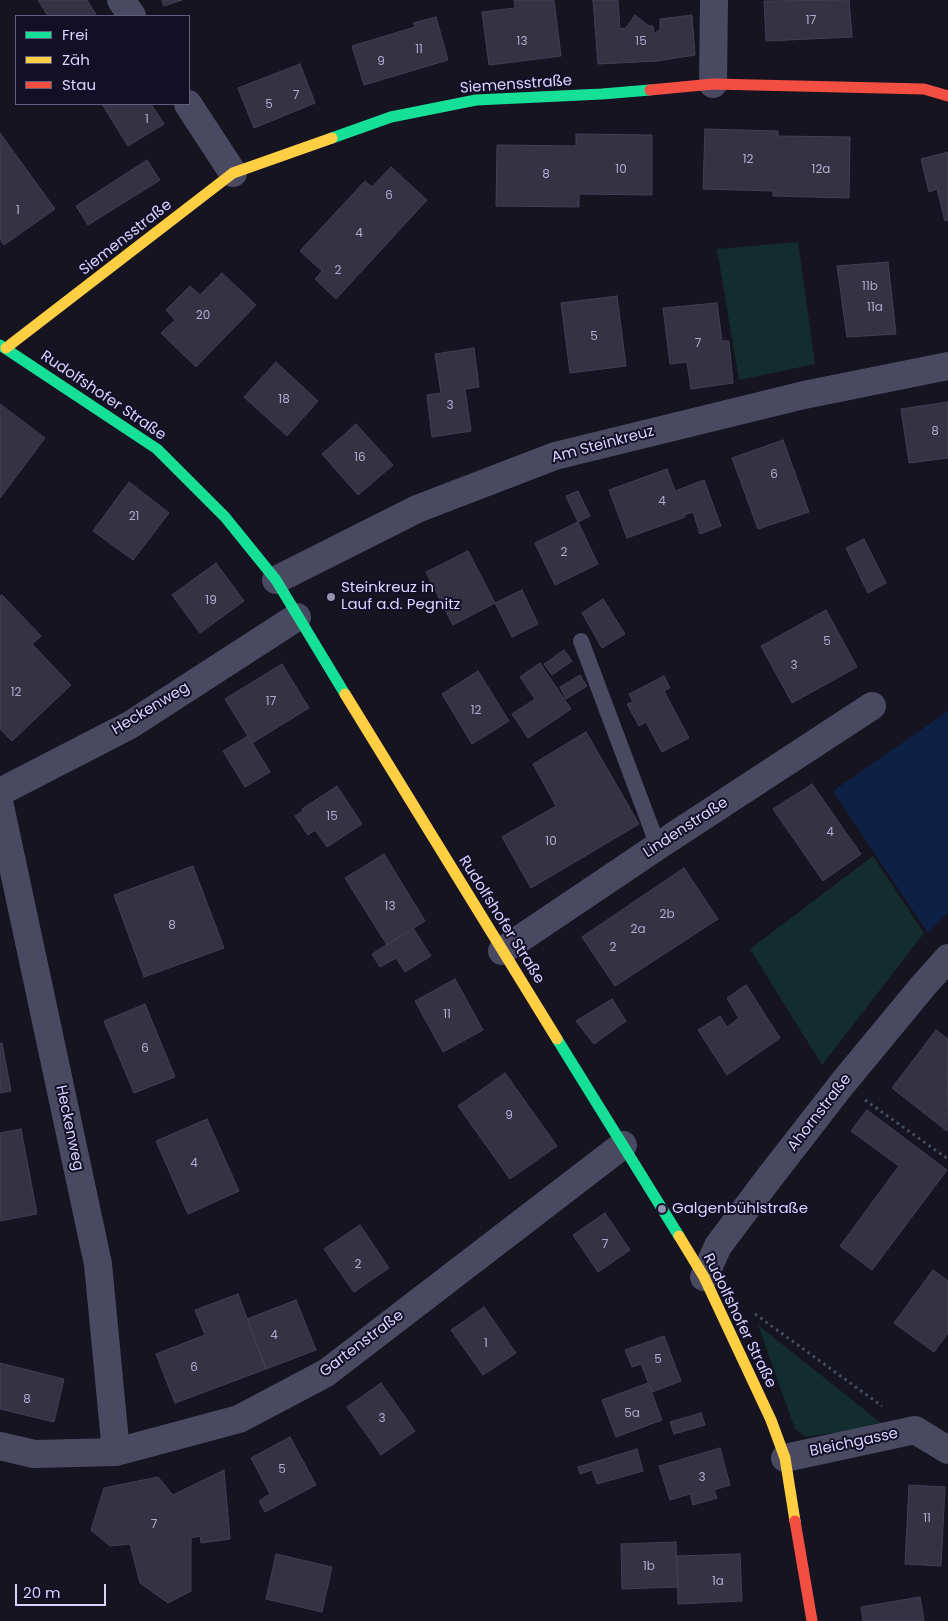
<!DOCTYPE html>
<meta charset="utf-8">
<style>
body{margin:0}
#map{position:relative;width:948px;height:1621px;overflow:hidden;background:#161421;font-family:Poppins,sans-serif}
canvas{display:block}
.legend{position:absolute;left:15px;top:15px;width:175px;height:90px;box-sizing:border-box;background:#130f26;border:1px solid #625e7d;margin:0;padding:6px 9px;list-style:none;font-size:15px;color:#d9d4ff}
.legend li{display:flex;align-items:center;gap:10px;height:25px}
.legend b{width:25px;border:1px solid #625e7d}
.scale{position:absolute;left:15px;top:1584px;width:91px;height:22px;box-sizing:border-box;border:2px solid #d9d4ff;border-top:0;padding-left:6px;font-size:15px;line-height:18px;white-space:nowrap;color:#d9d4ff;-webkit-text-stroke:4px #130f26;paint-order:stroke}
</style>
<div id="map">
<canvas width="948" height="1621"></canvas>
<ul class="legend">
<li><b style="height:6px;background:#16e098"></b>Frei</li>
<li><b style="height:6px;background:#ffcf43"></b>Zäh</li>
<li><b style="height:6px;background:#f24e42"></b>Stau</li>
</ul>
<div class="scale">20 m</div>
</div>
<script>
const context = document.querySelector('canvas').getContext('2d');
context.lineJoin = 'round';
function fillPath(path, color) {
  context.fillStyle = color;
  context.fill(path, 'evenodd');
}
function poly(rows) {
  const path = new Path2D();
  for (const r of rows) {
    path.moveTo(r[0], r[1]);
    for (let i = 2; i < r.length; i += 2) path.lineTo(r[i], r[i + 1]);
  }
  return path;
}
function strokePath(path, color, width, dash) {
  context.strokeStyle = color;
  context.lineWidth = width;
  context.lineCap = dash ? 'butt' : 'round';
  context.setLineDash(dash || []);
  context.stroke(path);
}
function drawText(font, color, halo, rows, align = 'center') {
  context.font = font + ' Poppins,sans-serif';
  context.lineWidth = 4;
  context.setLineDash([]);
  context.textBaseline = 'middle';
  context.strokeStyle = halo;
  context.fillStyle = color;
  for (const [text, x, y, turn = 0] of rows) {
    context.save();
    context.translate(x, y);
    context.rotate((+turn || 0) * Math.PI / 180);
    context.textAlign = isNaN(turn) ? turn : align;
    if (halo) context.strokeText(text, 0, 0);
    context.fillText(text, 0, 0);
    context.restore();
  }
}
const green = poly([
 [798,242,815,364,739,380,717,249],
 [873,856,924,933,822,1065,750,949],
 [758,1325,885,1426,805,1437,795,1429]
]);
const water = poly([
 [948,711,948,913,928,933,833,791]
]);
const building = poly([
 [38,0,87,0,97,16,48,16,38,0],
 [162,0,182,0,164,6,162,0],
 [514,0,554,0,561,56,489,65,482,12,515,8,514,0],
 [593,0,618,0,620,29,626,28,635,15,649,26,653,26,654,33,660,30,660,19,692,15,695,55,657,61,598,64,593,0],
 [849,0,852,37,766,41,764,1,849,0],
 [436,17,448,60,364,85,352,46,415,27,413,23,436,17],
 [300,64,315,103,254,128,238,88,300,64],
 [102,104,151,104,164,124,128,146,102,104],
 [705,129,778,131,778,136,850,137,849,198,773,196,773,191,703,189,705,129],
 [0,133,55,209,4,245,0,239,0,133],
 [576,134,652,135,652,195,579,194,579,207,496,206,497,145,576,146,576,134],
 [948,152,948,220,945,221,937,189,929,192,921,159,948,152],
 [147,160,160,180,88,225,76,206,147,160],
 [391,167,427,200,336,299,315,279,322,271,300,251,365,181,372,187,391,167],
 [888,262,896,334,847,337,837,266,888,262],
 [222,273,256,305,196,367,161,333,175,320,166,310,190,286,200,295,222,273],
 [617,296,626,366,570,373,561,303,617,296],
 [717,303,722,341,729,341,733,383,691,389,687,362,670,364,663,308,717,303],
 [474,348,479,387,465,389,471,431,432,437,427,395,441,393,435,354,474,348],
 [276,362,318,401,287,436,244,397,276,362],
 [948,402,948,458,909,463,901,409,948,402],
 [0,404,45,438,0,498,0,404],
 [356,424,393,465,358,495,322,454,356,424],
 [783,440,809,512,758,529,732,458,783,440],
 [667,469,675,491,704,480,721,526,700,534,693,512,684,515,685,517,627,538,609,490,667,469],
 [129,482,169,513,133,560,93,531,129,482],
 [578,491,590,516,578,522,566,496,578,491],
 [578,522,598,564,555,585,535,543,578,522],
 [864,539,886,583,868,593,846,548,864,539],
 [468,551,495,603,453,625,426,572,468,551],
 [216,563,244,601,200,633,172,595,216,563],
 [522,590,538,624,512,637,495,603,522,590],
 [2,595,41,636,32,644,71,685,12,741,0,729,0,596,2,595],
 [603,599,625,634,602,648,582,613,603,599],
 [826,610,857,667,792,703,761,646,826,610],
 [564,650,572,661,552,675,544,664,564,650],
 [540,663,571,709,528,738,512,714,535,699,520,677,540,663],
 [282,664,309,708,252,743,225,699,282,664],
 [478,671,509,721,472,744,442,694,478,671],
 [580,675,587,686,566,699,560,687,580,675],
 [664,676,670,688,664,691,689,738,662,752,646,722,639,726,627,704,633,702,629,694,664,676],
 [586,732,639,824,531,888,502,837,556,806,533,764,586,732],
 [248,736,270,772,245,787,223,751,248,736],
 [812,784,861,854,823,881,773,809,812,784],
 [337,786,362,824,327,847,315,830,308,835,295,816,303,811,302,809,337,786],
 [384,854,425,921,387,945,345,878,384,854],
 [193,866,224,948,144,977,114,895,193,866],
 [684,868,718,919,615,986,582,937,684,868],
 [413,928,431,956,405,972,396,958,380,967,372,954,413,928],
 [455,979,483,1030,443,1052,415,1001,455,979],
 [746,985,780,1038,727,1075,698,1030,720,1016,727,1027,739,1018,727,998,746,985],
 [612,999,626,1021,594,1044,576,1021,612,999],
 [145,1004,175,1077,134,1093,104,1021,145,1004],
 [936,1030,948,1039,947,1131,892,1088,936,1030],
 [2,1043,11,1091,0,1093,0,1044,2,1043],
 [505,1073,557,1146,510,1179,458,1106,505,1073],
 [867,1110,947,1170,872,1270,840,1246,899,1166,851,1131,867,1110],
 [207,1119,239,1191,188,1214,156,1141,207,1119],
 [21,1129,37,1214,0,1221,0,1133,21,1129],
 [605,1213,630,1250,598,1272,573,1235,605,1213],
 [360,1225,389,1268,354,1292,324,1249,360,1225],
 [933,1270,948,1281,948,1333,934,1352,894,1323,933,1270],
 [238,1294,266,1369,175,1403,156,1354,205,1335,195,1310,238,1294],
 [296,1300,316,1350,266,1369,247,1319,296,1300],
 [484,1307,516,1353,483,1375,451,1330,484,1307],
 [664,1336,681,1381,652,1392,641,1364,632,1367,625,1350,664,1336],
 [0,1363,64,1379,54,1422,0,1409,0,1363],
 [381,1383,415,1431,381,1455,347,1407,381,1383],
 [648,1383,662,1420,616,1437,602,1400,648,1383],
 [701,1413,705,1425,674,1434,670,1422,701,1413],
 [290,1437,316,1485,265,1512,259,1501,270,1494,251,1458,290,1437],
 [720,1448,730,1485,714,1490,717,1498,693,1505,690,1494,670,1500,659,1466,720,1448],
 [637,1449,643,1471,597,1484,592,1470,580,1474,578,1467,637,1449],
 [224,1470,230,1539,201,1543,200,1536,191,1538,191,1591,168,1603,140,1583,130,1544,110,1546,91,1530,104,1488,158,1477,173,1495,224,1470],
 [909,1485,945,1487,941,1566,905,1564,909,1485],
 [676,1542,678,1587,622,1589,621,1544,676,1542],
 [276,1554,332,1567,322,1612,266,1599,276,1554],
 [740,1554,742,1601,678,1604,677,1556,740,1554],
 [920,1597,924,1621,863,1621,861,1607,920,1597]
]);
const path = poly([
 [865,1100,948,1159],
 [755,1314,882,1406]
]);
const lane = poly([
 [581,641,658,846]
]);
const street = poly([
 [121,0,132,16],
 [713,84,714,0],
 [188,104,233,173],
 [276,580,417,509,555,456,804,395,948,366],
 [0,792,130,725,297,617],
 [0,806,98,1264,116,1452],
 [502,951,658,846,872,706],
 [704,1277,718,1246,769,1178,842,1084,923,986,948,958],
 [0,1446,34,1454,116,1452,239,1419,326,1373,623,1145],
 [785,1458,915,1430,948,1450]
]);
const fast = poly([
 [332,138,391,117,476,100,602,94,650,90],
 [0,345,157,449,225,517,276,580,345,694],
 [557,1039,679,1236]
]);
const slow = poly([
 [6,348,233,173,332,138],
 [345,694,557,1039],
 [679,1236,704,1277,771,1420,785,1458,795,1521]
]);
const jam = poly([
 [650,90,713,84,924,89,948,96],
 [795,1521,812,1621]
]);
const markers = [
 [331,597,5,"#9591b1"],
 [662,1209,5,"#9591b1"]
];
const numberNames = [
 ["17",811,21],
 ["13",522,42],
 ["15",641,42],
 ["11",419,50],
 ["9",381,62],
 ["7",296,96],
 ["5",269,105],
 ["1",147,120],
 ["12",748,160],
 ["10",621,170],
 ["12a",821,170],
 ["8",546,175],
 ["6",389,196],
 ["1",18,211],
 ["4",359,234],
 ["2",338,271],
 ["11b",870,287],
 ["11a",875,308],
 ["20",203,316],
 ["5",594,337],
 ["7",698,344],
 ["18",284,400],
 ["3",450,406],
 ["8",935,432],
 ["16",360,458],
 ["6",774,475],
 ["4",662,502],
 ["21",134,517],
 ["2",564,553],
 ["19",211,601],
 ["5",827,642],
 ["3",794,666],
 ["12",16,693],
 ["17",271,702],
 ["12",476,711],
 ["15",332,817],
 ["4",830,833],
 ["10",551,842],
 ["13",390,907],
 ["2b",667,915],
 ["8",172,926],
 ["2a",638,930],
 ["2",613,948],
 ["11",447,1015],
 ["6",145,1049],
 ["9",509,1116],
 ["4",194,1164],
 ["7",605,1245],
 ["2",358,1265],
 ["4",274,1336],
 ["1",486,1344],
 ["5",658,1360],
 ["6",194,1368],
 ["8",27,1400],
 ["5a",632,1414],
 ["3",382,1419],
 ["5",282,1470],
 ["3",702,1478],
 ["11",927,1519],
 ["7",154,1525],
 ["1b",649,1567],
 ["1a",718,1582]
];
const streetNames = [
 ["Siemensstraße",516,85,-4],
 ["Siemensstraße",126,238,-38],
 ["Rudolfshofer Straße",103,396,34],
 ["Am Steinkreuz",603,445,-15],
 ["Heckenweg",151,709,-31],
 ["Lindenstraße",686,828,-33],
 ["Rudolfshofer Straße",501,920,58],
 ["Ahornstraße",820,1113,-52],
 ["Heckenweg",69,1128,78],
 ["Rudolfshofer Straße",739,1321,64],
 ["Gartenstraße",362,1344,-37],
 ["Bleichgasse",854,1443,-12]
];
const poiNames = [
 ["Steinkreuz in",341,588],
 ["Lauf a.d. Pegnitz",341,605],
 ["Galgenbühlstraße",672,1209]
];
fillPath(green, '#132c2d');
fillPath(water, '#0d2144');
fillPath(building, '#343243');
strokePath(building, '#433f54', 1);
strokePath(path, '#44505f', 3, [2.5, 4]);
strokePath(lane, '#4a4962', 16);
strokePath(street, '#4a4962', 28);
strokePath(fast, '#16e098', 11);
strokePath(slow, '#ffcf43', 11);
strokePath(jam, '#f24e42', 11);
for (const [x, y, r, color] of markers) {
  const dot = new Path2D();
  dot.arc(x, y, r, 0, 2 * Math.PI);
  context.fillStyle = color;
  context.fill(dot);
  strokePath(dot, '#130f26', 2);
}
drawText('12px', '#b0acd0', null, numberNames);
drawText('15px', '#d9d4ff', '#130f26', streetNames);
drawText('15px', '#d9d4ff', '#130f26', poiNames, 'left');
</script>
